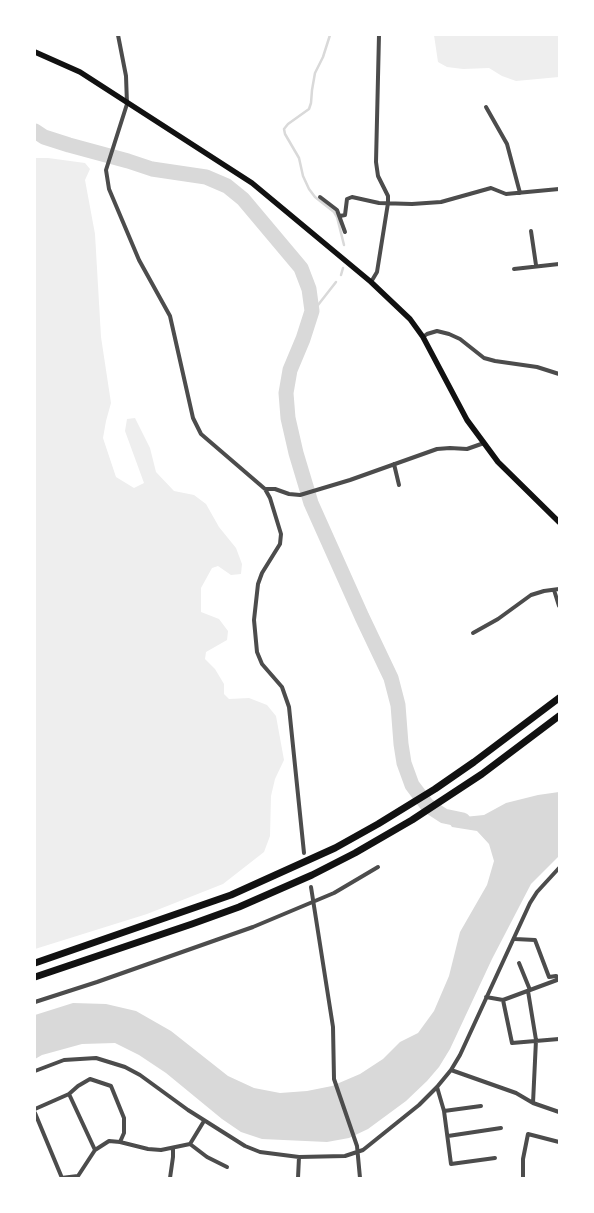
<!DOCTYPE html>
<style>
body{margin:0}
#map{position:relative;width:594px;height:1213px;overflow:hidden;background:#fff;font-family:Rubik,sans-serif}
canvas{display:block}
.frame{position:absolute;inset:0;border:36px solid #fff;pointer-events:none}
</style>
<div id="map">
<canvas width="594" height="1213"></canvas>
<div class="frame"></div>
</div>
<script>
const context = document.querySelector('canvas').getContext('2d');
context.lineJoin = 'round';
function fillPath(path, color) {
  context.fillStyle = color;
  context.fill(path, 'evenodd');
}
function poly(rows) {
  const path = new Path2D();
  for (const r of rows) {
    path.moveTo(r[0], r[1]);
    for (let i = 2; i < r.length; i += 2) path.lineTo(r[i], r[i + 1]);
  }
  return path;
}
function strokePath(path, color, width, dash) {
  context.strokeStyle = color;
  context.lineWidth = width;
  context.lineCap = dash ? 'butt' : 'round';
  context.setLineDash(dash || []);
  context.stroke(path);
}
const green = poly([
 [434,35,559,35,559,77,516,81,502,76,489,68,463,69,447,67,438,62],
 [35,158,48,158,85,163,90,169,85,180,95,234,101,337,111,403,106,421,103,438,116,477,134,488,144,483,125,431,127,419,135,418,150,448,156,472,174,491,194,495,206,504,219,527,236,548,242,564,241,574,231,575,218,566,212,568,201,588,201,612,219,619,228,631,227,640,206,652,205,659,215,669,224,684,224,694,229,699,249,698,267,705,276,716,284,760,275,779,271,796,270,836,264,852,223,884,147,914,35,949]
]);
const water = poly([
 [559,792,559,856,531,884,492,959,450,1049,439,1067,427,1081,406,1101,368,1129,349,1138,327,1142,262,1139,241,1132,222,1119,166,1073,139,1055,115,1043,82,1044,42,1055,35,1059,35,1015,73,1003,106,1004,136,1011,171,1031,228,1076,254,1088,280,1093,307,1091,332,1086,360,1074,383,1059,400,1042,418,1033,434,1011,449,976,460,932,487,885,494,861,489,844,477,831,452,827,444,816,464,817,484,815,506,803,538,795]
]);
const stream = poly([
 [330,35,323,57,315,73,312,90,311,103,309,109,288,124,284,129,285,134,299,158,303,176,309,189,315,197,334,212,337,217,344,245],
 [341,275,343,268],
 [312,311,318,305,336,282]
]);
const river = poly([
 [35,131,44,137,69,145,128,161,152,169,206,177,227,186,243,199,301,268,309,289,312,311,303,339,290,370,286,393,288,418,296,453,311,503,362,617,391,678,398,705,401,744,404,763,412,785,427,805,444,816,463,820]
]);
const minor = poly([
 [118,35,126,76,127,104,106,170,109,189,139,260,170,316,193,418,201,434,265,489,270,498,281,534,280,544,262,573,258,584,254,620,257,652,262,664,282,687,289,707,304,853],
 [486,107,507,144,520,193],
 [320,197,337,210,345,232],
 [340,216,345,215,347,199,352,197,379,203,412,204,441,202,491,188,506,194,559,189],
 [531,231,536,265],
 [514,269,559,264],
 [371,282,377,272,388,203,388,196,378,176,376,162,379,35],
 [423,337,427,334,437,331,449,334,460,339,484,358,495,361,537,367,559,374],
 [394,464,399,485],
 [265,489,275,489,289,494,300,495,350,480,437,449,450,448,467,449,484,443],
 [554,590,559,606],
 [473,633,498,619,531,595,544,591,559,589],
 [311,887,333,1027,334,1079,357,1146,360,1178],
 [515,939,535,940,549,977,556,976,559,978],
 [519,963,530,990],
 [528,991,536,1040,533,1103],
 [486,997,503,1000,557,980],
 [503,1000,512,1043,559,1039],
 [35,1002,97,982,253,927,334,893,378,867],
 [451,1070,516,1093,533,1103,559,1112],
 [35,1071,64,1060,96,1058,125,1067,140,1075,188,1110,245,1146,260,1152,299,1157,345,1156,363,1150,419,1105,437,1087,451,1070,460,1055,530,903,537,892,559,868],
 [437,1087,444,1111,451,1164,495,1158],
 [69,1094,95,1150],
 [35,1109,69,1094,78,1086,90,1079,111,1086,124,1118,124,1133,120,1142],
 [444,1111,481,1106],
 [35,1113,62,1178],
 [448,1136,501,1128],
 [190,1144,204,1121],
 [61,1178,78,1176,95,1150,109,1141,120,1142,148,1149,161,1150,190,1144,207,1157,227,1167],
 [170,1178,173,1157,173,1148],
 [298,1178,299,1157],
 [523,1178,523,1159,528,1134,559,1142]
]);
const secondary = poly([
 [35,52,80,72,252,183,371,282,410,319,423,337,467,420,484,443,498,462,559,522]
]);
const motorway = poly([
 [35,963,231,895,335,848,378,824,435,789,474,762,559,698],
 [35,977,192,924,239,907,312,875,355,853,412,820,482,774,559,716]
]);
fillPath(green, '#eee');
fillPath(water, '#d9d9d9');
strokePath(stream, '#d9d9d9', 2.5);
strokePath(river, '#d9d9d9', 15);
strokePath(minor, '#4c4c4c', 4);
strokePath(secondary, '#111', 5.5);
strokePath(motorway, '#111', 7);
</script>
